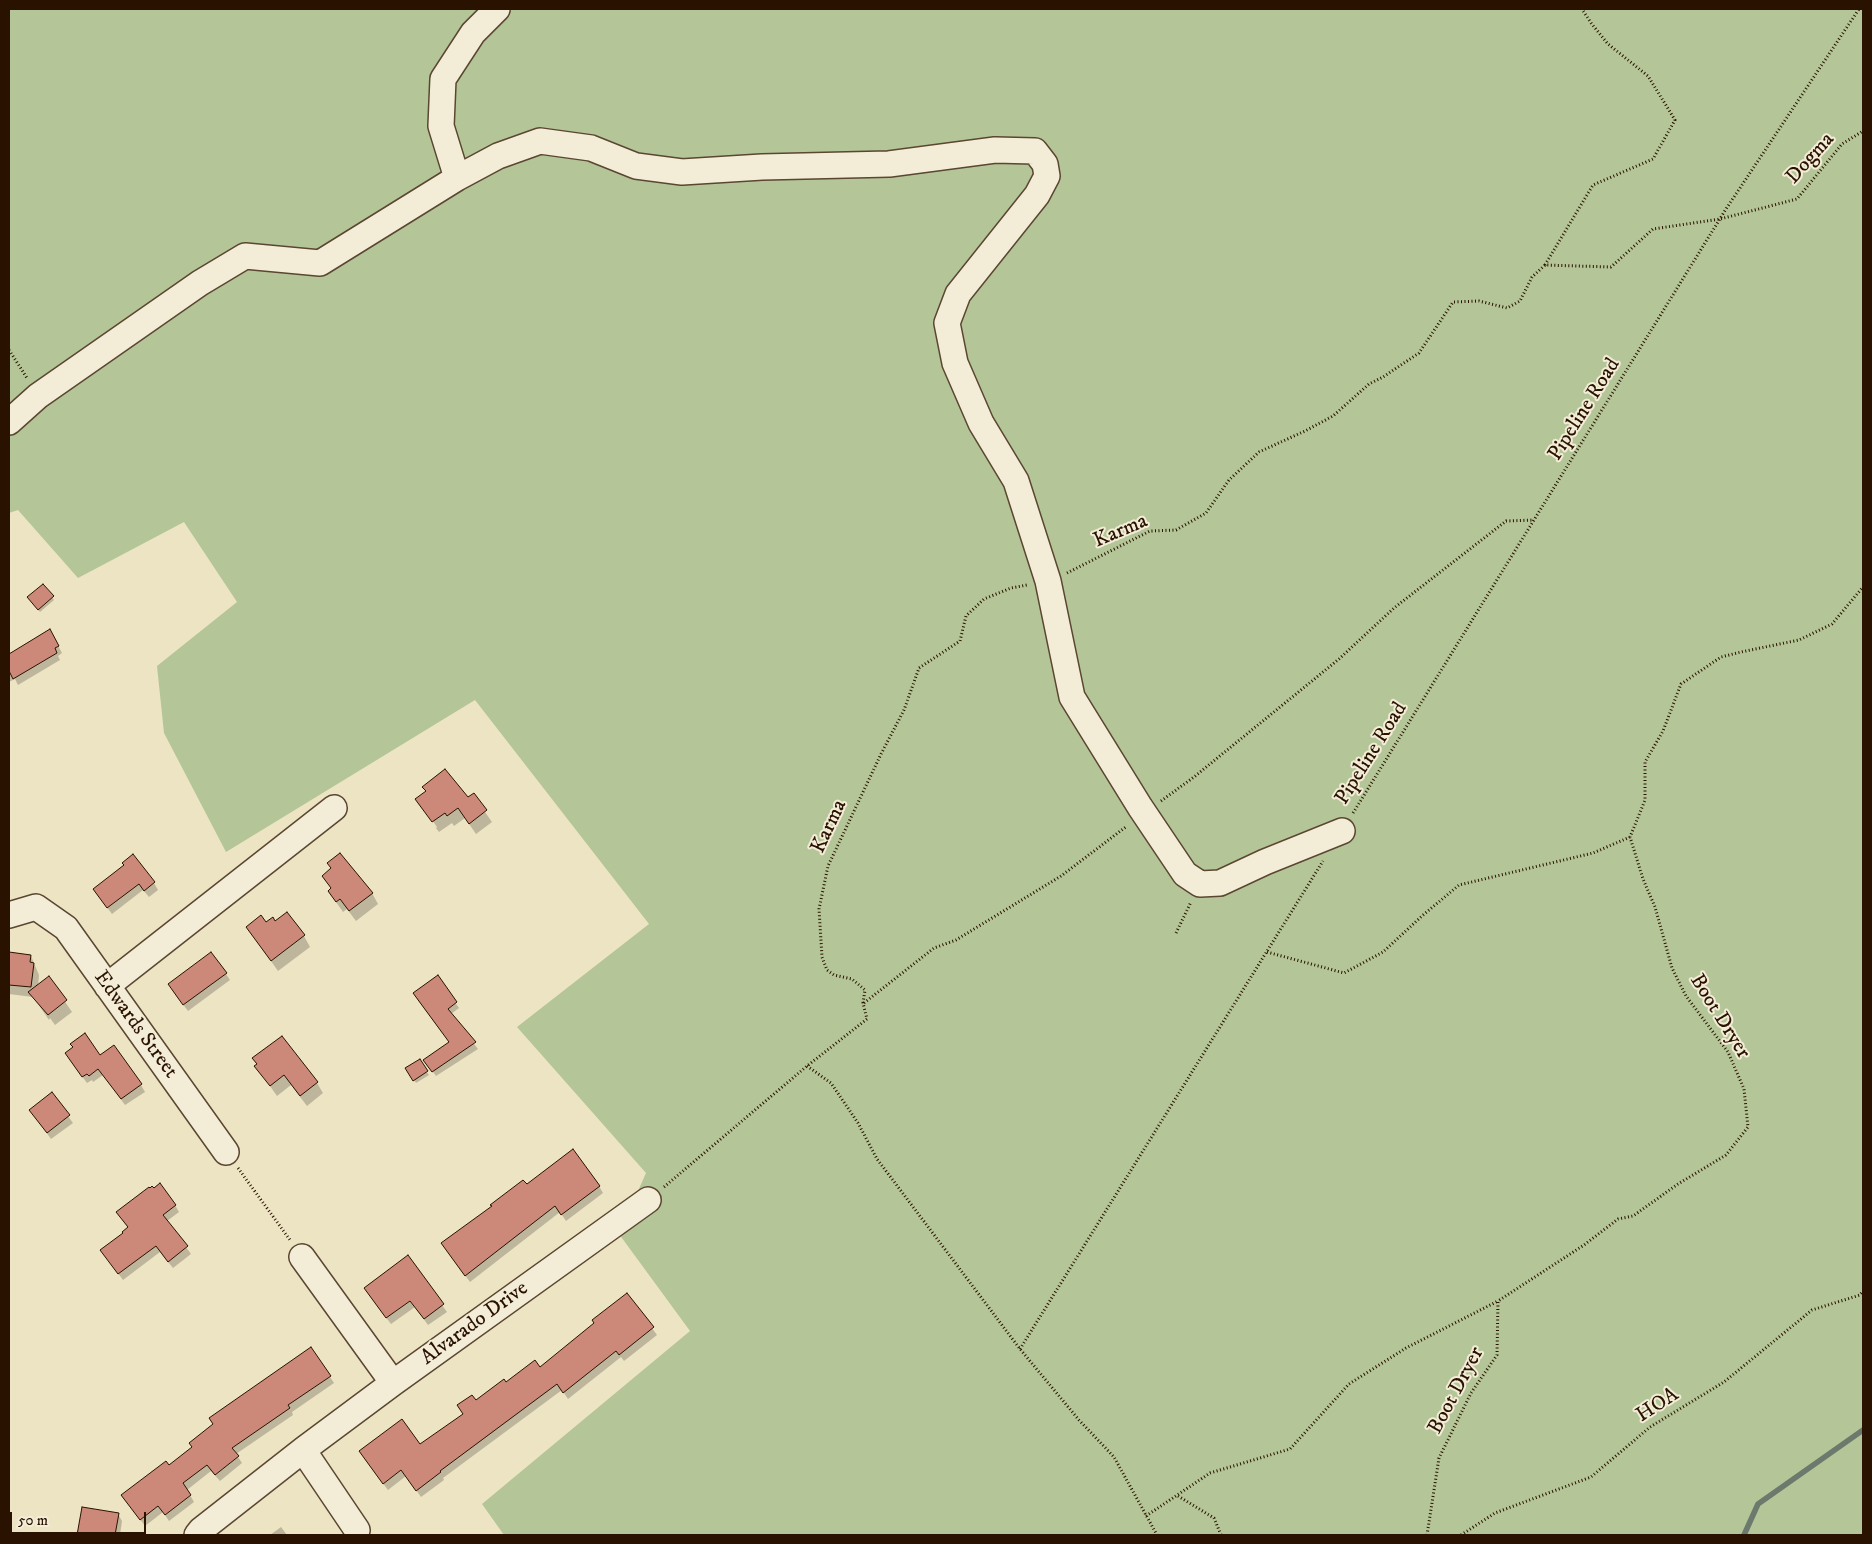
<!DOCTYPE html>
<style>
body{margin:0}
#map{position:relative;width:1872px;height:1544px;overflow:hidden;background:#ede4c3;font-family:"IM FELL DW Pica",serif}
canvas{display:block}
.frame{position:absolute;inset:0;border:10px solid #291200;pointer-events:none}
.scale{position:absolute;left:10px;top:1512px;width:136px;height:22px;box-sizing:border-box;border:2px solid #291200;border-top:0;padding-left:6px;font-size:15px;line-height:18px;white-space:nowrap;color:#291200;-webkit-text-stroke:4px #f3edd8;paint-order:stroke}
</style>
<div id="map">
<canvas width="1872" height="1544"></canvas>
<div class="frame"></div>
<div class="scale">50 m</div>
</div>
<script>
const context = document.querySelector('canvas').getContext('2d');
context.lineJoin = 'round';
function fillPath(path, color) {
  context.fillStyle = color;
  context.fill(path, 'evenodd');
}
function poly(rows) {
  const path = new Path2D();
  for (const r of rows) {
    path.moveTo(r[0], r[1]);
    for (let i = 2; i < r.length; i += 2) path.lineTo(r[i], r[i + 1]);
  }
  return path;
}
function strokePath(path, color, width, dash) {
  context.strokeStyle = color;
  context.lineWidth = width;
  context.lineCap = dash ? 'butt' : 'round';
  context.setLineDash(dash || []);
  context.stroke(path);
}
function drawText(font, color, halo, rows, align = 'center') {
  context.font = font + ' "IM FELL DW Pica",serif';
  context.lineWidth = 4;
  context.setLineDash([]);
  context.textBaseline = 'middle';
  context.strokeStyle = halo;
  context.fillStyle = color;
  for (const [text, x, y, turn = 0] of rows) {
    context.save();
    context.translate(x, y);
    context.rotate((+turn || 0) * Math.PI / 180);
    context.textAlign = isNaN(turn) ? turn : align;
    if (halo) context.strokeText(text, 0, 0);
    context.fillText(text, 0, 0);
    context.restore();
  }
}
const green = poly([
 [9,9,1863,9,1863,1535,504,1535,482,1504,690,1331,619,1234,646,1173,517,1027,649,924,475,700,226,852,164,733,157,666,237,602,184,522,78,578,18,510,9,513]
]);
const shadow = poly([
 [43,585,54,600,40,612,30,600],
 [50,631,62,653,58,656,60,660,18,685,15,679,9,682,9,655],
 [473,795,492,822,476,834,465,818,454,826,452,823,439,832,436,828,437,827,424,809,422,809,416,800,468,799],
 [126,866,154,883,158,890,149,897,143,890,112,914,94,890],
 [323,876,372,893,378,904,356,921,347,909,343,912,336,902,332,889],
 [275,922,304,936,310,947,278,971,247,927],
 [9,953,31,956,39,975,38,987,49,978,72,1012,55,1025,50,1018,49,1020,33,997,9,994],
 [226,974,230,980,188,1011,173,991],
 [437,977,459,1008,451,1014,478,1049,436,1076,428,1065,450,1043,417,999],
 [100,1057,141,1085,145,1092,125,1105,103,1075,93,1082,92,1080,87,1083,70,1060],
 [419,1061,429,1075,416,1083,407,1069],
 [256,1066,317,1083,323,1093,307,1106,291,1085,277,1096],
 [52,1094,73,1123,51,1139,31,1111],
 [599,1186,603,1193,566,1221,560,1212,470,1282,447,1250],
 [175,1205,179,1212,167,1221,191,1254,173,1268,160,1252,123,1280,106,1257,128,1228,117,1212],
 [407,1257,447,1312,428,1325,415,1307,391,1324,369,1295],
 [627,1294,657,1335,624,1361,621,1357,568,1399,562,1390,443,1478,444,1480,421,1497,406,1476,388,1490,364,1458,420,1446,464,1414,476,1402,506,1384,540,1368,595,1324],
 [330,1377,334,1383,292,1412,293,1415,236,1454,242,1463,220,1481,211,1471,187,1490,194,1502,169,1521,163,1512,145,1526,127,1502,169,1467],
 [83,1509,118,1514,122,1521,120,1535,79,1535],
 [281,1527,287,1535,270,1535]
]);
const stream = poly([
 [1744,1535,1758,1504,1863,1430]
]);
const building = poly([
 [43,584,54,596,38,610,27,597,43,584],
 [50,629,59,646,55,648,57,653,13,679,9,671,9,654,50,629],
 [445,769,468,797,474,793,487,810,469,824,458,808,447,816,445,813,432,822,415,799,426,791,422,787,445,769],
 [340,853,373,893,349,911,340,899,336,902,328,891,331,888,322,876,331,868,327,863,340,853],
 [133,854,155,882,144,891,139,884,107,908,93,889,124,865,122,863,133,854],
 [287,912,305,935,271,961,246,927,261,915,266,922,273,917,275,921,287,912],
 [9,952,31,955,30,962,34,963,31,987,9,985,9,952],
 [211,952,227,973,183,1005,168,984,211,952],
 [438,975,457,1002,448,1009,476,1042,432,1072,423,1060,449,1042,413,993,438,975],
 [49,976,67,1000,48,1015,28,992,49,976],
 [85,1033,100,1055,114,1045,142,1084,121,1099,98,1069,89,1076,87,1074,82,1077,65,1053,73,1047,70,1044,85,1033],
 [282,1036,318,1082,300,1096,284,1075,270,1086,254,1066,257,1064,252,1058,282,1036],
 [420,1059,428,1071,413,1081,405,1068,420,1059],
 [52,1092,70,1115,47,1133,29,1110,52,1092],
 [573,1149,600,1186,561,1215,555,1206,465,1276,441,1243,492,1206,490,1205,523,1180,527,1184,573,1149],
 [160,1183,176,1205,163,1215,188,1246,168,1262,156,1246,118,1274,100,1250,123,1233,122,1232,128,1227,116,1212,149,1187,150,1188,152,1186,154,1188,160,1183],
 [408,1255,444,1304,424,1319,410,1301,386,1318,364,1288,408,1255],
 [627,1293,654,1327,619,1355,616,1351,563,1393,557,1384,440,1471,441,1472,416,1491,401,1470,383,1484,359,1451,402,1419,420,1444,463,1414,457,1405,472,1395,476,1400,504,1379,506,1382,535,1360,540,1367,594,1323,592,1320,627,1293],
 [311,1347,331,1376,288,1405,290,1408,232,1448,239,1456,215,1475,207,1465,183,1483,191,1495,165,1515,158,1506,140,1520,121,1495,166,1461,169,1465,192,1447,189,1443,213,1424,209,1418,311,1347],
 [82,1507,119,1513,115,1535,77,1535,82,1507]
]);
const path = poly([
 [1545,265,1593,185,1653,159,1675,120,1648,76,1608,44,1591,23,1582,9],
 [9,350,27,378],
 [1067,573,1150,531,1176,530,1206,513,1229,480,1259,452,1305,431,1333,416,1369,384,1383,377,1419,353,1453,302,1479,301,1507,308,1520,301,1532,277,1545,265,1611,267,1653,229,1720,219,1797,199,1842,144,1863,131],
 [1161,801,1194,777,1339,659,1394,608,1506,521,1534,520],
 [1353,813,1726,209,1859,9],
 [1176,933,1191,902],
 [1267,952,1344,973,1383,952,1422,916,1459,885,1593,853,1630,837],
 [864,1003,934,948,956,940,1061,876,1127,826],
 [807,1066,831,1083,858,1123,877,1159,1020,1349,1079,1420,1114,1457,1157,1535],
 [238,1168,290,1240],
 [664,1187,807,1066,867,1019,863,1003,865,990,852,979,834,975,827,970,822,957,819,909,828,866,881,754,904,710,919,668,960,641,966,616,984,599,1011,588,1027,585],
 [1020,1349,1323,861],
 [1178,1496,1214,1518,1221,1535],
 [1146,1516,1210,1473,1290,1449,1349,1384,1406,1348,1498,1301],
 [1427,1535,1439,1458,1471,1393,1497,1355,1498,1301,1584,1245,1618,1219,1633,1216,1678,1184,1726,1155,1748,1127,1744,1089,1728,1052,1686,996,1672,968,1655,907,1643,879,1630,837,1645,800,1645,762,1663,731,1681,684,1721,657,1741,652,1799,640,1832,624,1863,587],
 [1461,1535,1495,1513,1591,1477,1650,1427,1724,1382,1812,1310,1860,1295,1863,1291]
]);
const minor = poly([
 [457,178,441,126,443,79,473,33,497,9],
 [9,422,38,396,200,283,245,256,320,263,457,178,498,156,540,141,591,148,636,166,682,172,762,167,889,164,995,150,1035,151,1045,164,1047,176,1037,195,958,294,947,323,955,363,981,423,1016,481,1048,581,1072,697,1140,807,1185,874,1200,884,1220,883,1265,862,1342,831],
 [9,915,36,907,66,928,226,1152],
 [107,986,334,808],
 [302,1257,393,1383],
 [303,1450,357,1530],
 [197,1535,201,1530,303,1450,393,1383,648,1200]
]);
const streetNames = [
 ["Dogma",1811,159,-48],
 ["Pipeline Road",1585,410,-58],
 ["Karma",1121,532,-23],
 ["Pipeline Road",1372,754,-58],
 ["Karma",830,827,-65],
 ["Boot Dryer",1719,1017,58],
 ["Edwards Street",135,1025,54],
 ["Alvarado Drive",475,1324,-36],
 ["Boot Dryer",1457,1391,-62],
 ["HOA",1658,1406,-33]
];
fillPath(green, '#b4c597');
fillPath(shadow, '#0003');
strokePath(stream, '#6c796d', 5.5);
fillPath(building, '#cc8879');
strokePath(building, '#291200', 1);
strokePath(minor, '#5a4631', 28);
strokePath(path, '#291200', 3, [1, 2.5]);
strokePath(minor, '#f3edd8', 25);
drawText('21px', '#291200', '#f3edd8', streetNames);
</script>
